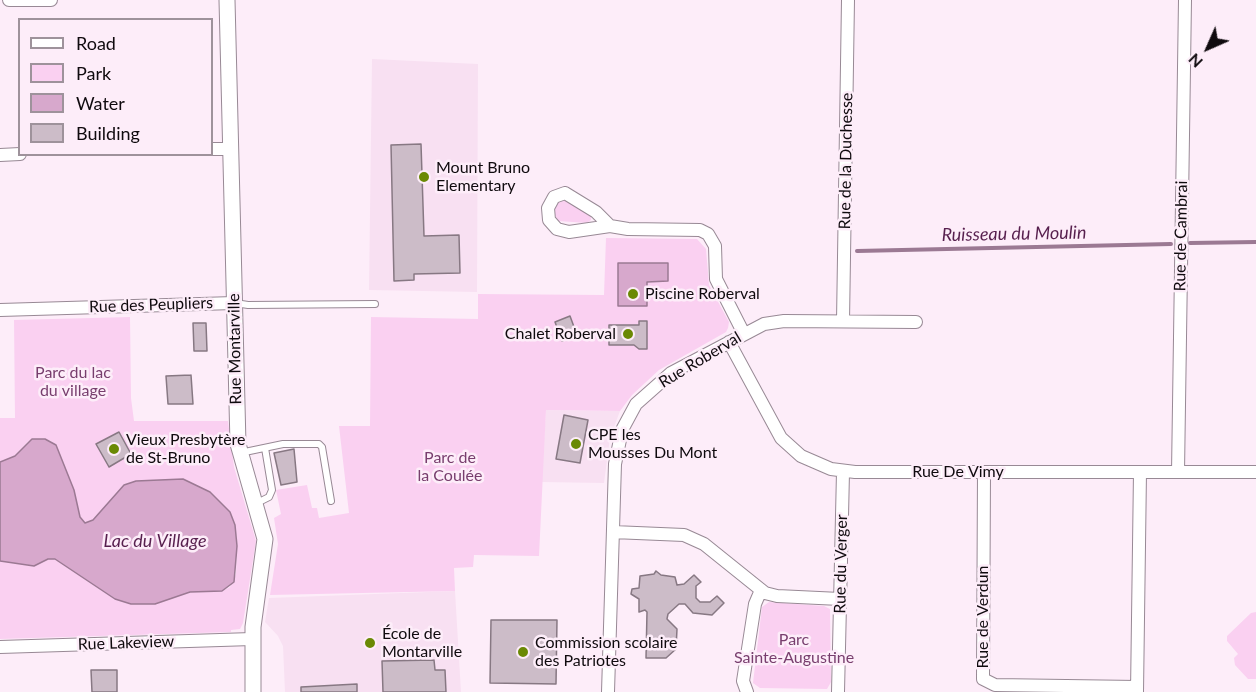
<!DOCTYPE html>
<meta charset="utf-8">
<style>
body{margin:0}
#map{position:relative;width:1256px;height:692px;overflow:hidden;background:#fdedf9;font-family:Lato,sans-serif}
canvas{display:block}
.legend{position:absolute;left:18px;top:18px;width:195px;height:138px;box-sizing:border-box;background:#fdedf9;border:2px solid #9e929b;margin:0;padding:8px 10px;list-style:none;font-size:18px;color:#0f0a0e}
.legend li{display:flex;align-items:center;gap:12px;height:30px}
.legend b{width:30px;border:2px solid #9e929b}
.north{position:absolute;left:1178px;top:18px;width:60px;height:60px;-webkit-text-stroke:4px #fdedf9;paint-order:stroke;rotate:225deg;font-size:16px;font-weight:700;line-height:24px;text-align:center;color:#0f0a0e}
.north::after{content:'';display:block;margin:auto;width:21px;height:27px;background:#0f0a0e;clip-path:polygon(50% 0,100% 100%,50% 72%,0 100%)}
</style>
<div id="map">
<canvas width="1256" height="692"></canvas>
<ul class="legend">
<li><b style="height:8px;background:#fff"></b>Road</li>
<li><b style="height:16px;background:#fad0f1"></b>Park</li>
<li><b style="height:16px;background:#d7a8cc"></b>Water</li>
<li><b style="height:16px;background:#ccbcc8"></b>Building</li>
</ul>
<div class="north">N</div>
</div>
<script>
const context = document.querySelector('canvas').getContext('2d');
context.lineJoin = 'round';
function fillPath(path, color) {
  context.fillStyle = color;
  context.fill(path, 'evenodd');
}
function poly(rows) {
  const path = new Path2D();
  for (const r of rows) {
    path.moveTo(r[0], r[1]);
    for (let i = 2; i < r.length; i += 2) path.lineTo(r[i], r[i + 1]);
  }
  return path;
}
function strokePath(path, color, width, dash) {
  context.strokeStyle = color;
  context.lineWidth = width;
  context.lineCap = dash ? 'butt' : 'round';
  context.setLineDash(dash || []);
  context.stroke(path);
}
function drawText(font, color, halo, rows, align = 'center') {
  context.font = font + ' Lato,sans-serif';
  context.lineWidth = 5;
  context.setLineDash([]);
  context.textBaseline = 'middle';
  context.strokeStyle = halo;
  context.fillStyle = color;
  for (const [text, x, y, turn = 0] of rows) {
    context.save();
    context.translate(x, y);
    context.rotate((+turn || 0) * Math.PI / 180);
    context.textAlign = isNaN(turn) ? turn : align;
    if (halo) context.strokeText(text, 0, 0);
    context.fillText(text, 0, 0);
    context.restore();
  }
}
const built = poly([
 [372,59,478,64,477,292,369,290],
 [546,410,620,411,610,438,604,483,541,482],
 [455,591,461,692,285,692,283,646,278,636,265,622,269,598]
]);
const green = poly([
 [564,200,591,215,591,220,587,223,558,221,553,211,557,203],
 [606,238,697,239,706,249,709,285,729,322,728,328,726,332,659,370,632,395,620,411,546,410,539,556,474,555,473,567,454,568,455,591,270,595,278,544,274,518,281,514,276,490,307,485,312,508,317,508,319,518,349,513,339,426,370,426,371,317,478,319,478,294,604,295],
 [130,317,131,398,134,421,228,421,234,467,256,541,243,623,240,629,231,630,231,632,0,639,0,561,34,566,48,559,55,559,115,599,155,604,190,592,222,591,230,587,236,574,237,538,230,512,210,492,183,479,136,481,124,486,93,520,85,523,80,517,74,490,51,441,38,439,28,442,15,456,0,462,0,418,15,418,14,320],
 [769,602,824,606,830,609,831,682,827,689,760,688,753,683,762,607],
 [1256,612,1256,679,1248,679,1235,665,1234,658,1238,654,1227,641,1227,636,1251,613]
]);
const water = poly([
 [618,263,668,263,668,281,647,282,647,306,618,306,618,263],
 [32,439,45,439,56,445,74,490,80,517,85,523,93,520,124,485,136,481,183,479,210,492,230,512,235,525,237,546,234,582,222,591,190,592,155,604,131,604,115,599,55,559,48,559,34,566,0,561,0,462,15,456,32,439]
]);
const stream = poly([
 [1190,243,1256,242],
 [857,251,1171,244]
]);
const building = poly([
 [421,144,424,236,459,235,460,273,414,274,414,280,394,281,391,145,421,144],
 [570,316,577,335,562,341,555,322,570,316],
 [639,321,647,321,647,349,639,349,634,345,609,345,609,325,639,325,639,321],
 [193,323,206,323,207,351,194,351,193,323],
 [191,375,193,404,168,404,166,376,191,375],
 [564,415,588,420,580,463,556,459,564,415],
 [119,432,131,454,109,467,96,444,119,432],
 [294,449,297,482,281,485,274,453,294,449],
 [656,571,661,575,675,577,677,585,684,584,694,575,701,582,696,586,696,598,700,602,710,602,717,596,724,603,712,615,693,613,685,604,679,604,668,614,667,619,677,629,676,649,666,658,646,658,647,612,645,610,639,612,639,599,631,594,632,589,639,588,640,576,654,574,656,571],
 [491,620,557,620,556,684,490,683,491,620],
 [434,660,435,670,445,670,446,692,383,692,382,661,434,660],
 [91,670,117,670,117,692,92,692,91,670],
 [357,684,357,692,301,692,301,687,357,684]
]);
const service = poly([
 [235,303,248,305,375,304],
 [240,453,283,444,319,444,322,447,331,501],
 [257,503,269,497,272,490,265,448]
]);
const minor = poly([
 [9,0,51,0],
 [212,149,231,149],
 [0,155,20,154],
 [565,193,596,212,610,226,569,232,557,229,549,220,548,208,554,197,565,193],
 [610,226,628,229,700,230,708,234,715,246,716,279,744,334],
 [0,310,234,303],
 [843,321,848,0],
 [729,342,781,438,801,456,831,469,855,472,1256,472],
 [984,472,983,679,995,685,1137,687],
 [1178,472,1185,0],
 [613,532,684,535,704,544,765,593,777,596,840,599],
 [0,647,252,639],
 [608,692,615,464,622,430,636,404,671,373,764,324,784,321,916,322],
 [747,692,743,681,755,604,761,590],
 [838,692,843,472],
 [1137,692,1140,472]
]);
const tertiary = poly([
 [227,0,238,444,265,539,253,627,253,692]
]);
const markers = [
 [424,177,6,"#6a8904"],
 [633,294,6,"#6a8904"],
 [628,334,6,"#6a8904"],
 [576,444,6,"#6a8904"],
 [114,449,6,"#6a8904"],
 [370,643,6,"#6a8904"],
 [523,652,6,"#6a8904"]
];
const streetNames = [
 ["Rue de la Duchesse",846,161,-89],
 ["Rue de Cambrai",1181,236,-89],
 ["Rue des Peupliers",151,305,-2],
 ["Rue Montarville",235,349,-91],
 ["Rue Roberval",700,360,-31],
 ["Rue De Vimy",958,472],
 ["Rue du Verger",841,564,-89],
 ["Rue de Verdun",983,617,-90],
 ["Rue Lakeview",126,643,-2]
];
const poiNames = [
 ["Mount Bruno",436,168],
 ["Elementary",436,186],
 ["Piscine Roberval",645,294],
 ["Chalet Roberval",616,334,"right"],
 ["CPE les",588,435],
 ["Mousses Du Mont",588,453],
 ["Vieux Presbytère",126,440],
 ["de St-Bruno",126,458],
 ["École de",382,634],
 ["Montarville",382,652],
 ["Commission scolaire",535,643],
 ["des Patriotes",535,661]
];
const parkNames = [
 ["Parc du lac",73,373],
 ["du village",73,391],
 ["Parc de",450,458],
 ["la Coulée",450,476],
 ["Parc",794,640],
 ["Sainte-Augustine",794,658]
];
const waterNames = [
 ["Ruisseau du Moulin",1014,234,-1],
 ["Lac du Village",155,541]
];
fillPath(built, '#f8e0f2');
fillPath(green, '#fad0f1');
fillPath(water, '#d7a8cc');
strokePath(water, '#9b7993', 1.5);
strokePath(stream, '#9b7993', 4);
fillPath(building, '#ccbcc8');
strokePath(building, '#877883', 1.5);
strokePath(service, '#988995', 8);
strokePath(minor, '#988995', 14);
strokePath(tertiary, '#988995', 17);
strokePath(service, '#fff', 6);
strokePath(minor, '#fff', 12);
strokePath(tertiary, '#fff', 15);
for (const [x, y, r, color] of markers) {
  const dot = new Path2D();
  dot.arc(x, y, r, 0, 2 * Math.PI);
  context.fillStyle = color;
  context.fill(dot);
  strokePath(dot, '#fdedf9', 2);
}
drawText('16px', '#0f0a0e', '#fdedf9', streetNames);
drawText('16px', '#0f0a0e', '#fdedf9', poiNames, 'left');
drawText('16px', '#783e6e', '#fdedf9', parkNames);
drawText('italic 18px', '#571f4e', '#fdedf9', waterNames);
</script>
